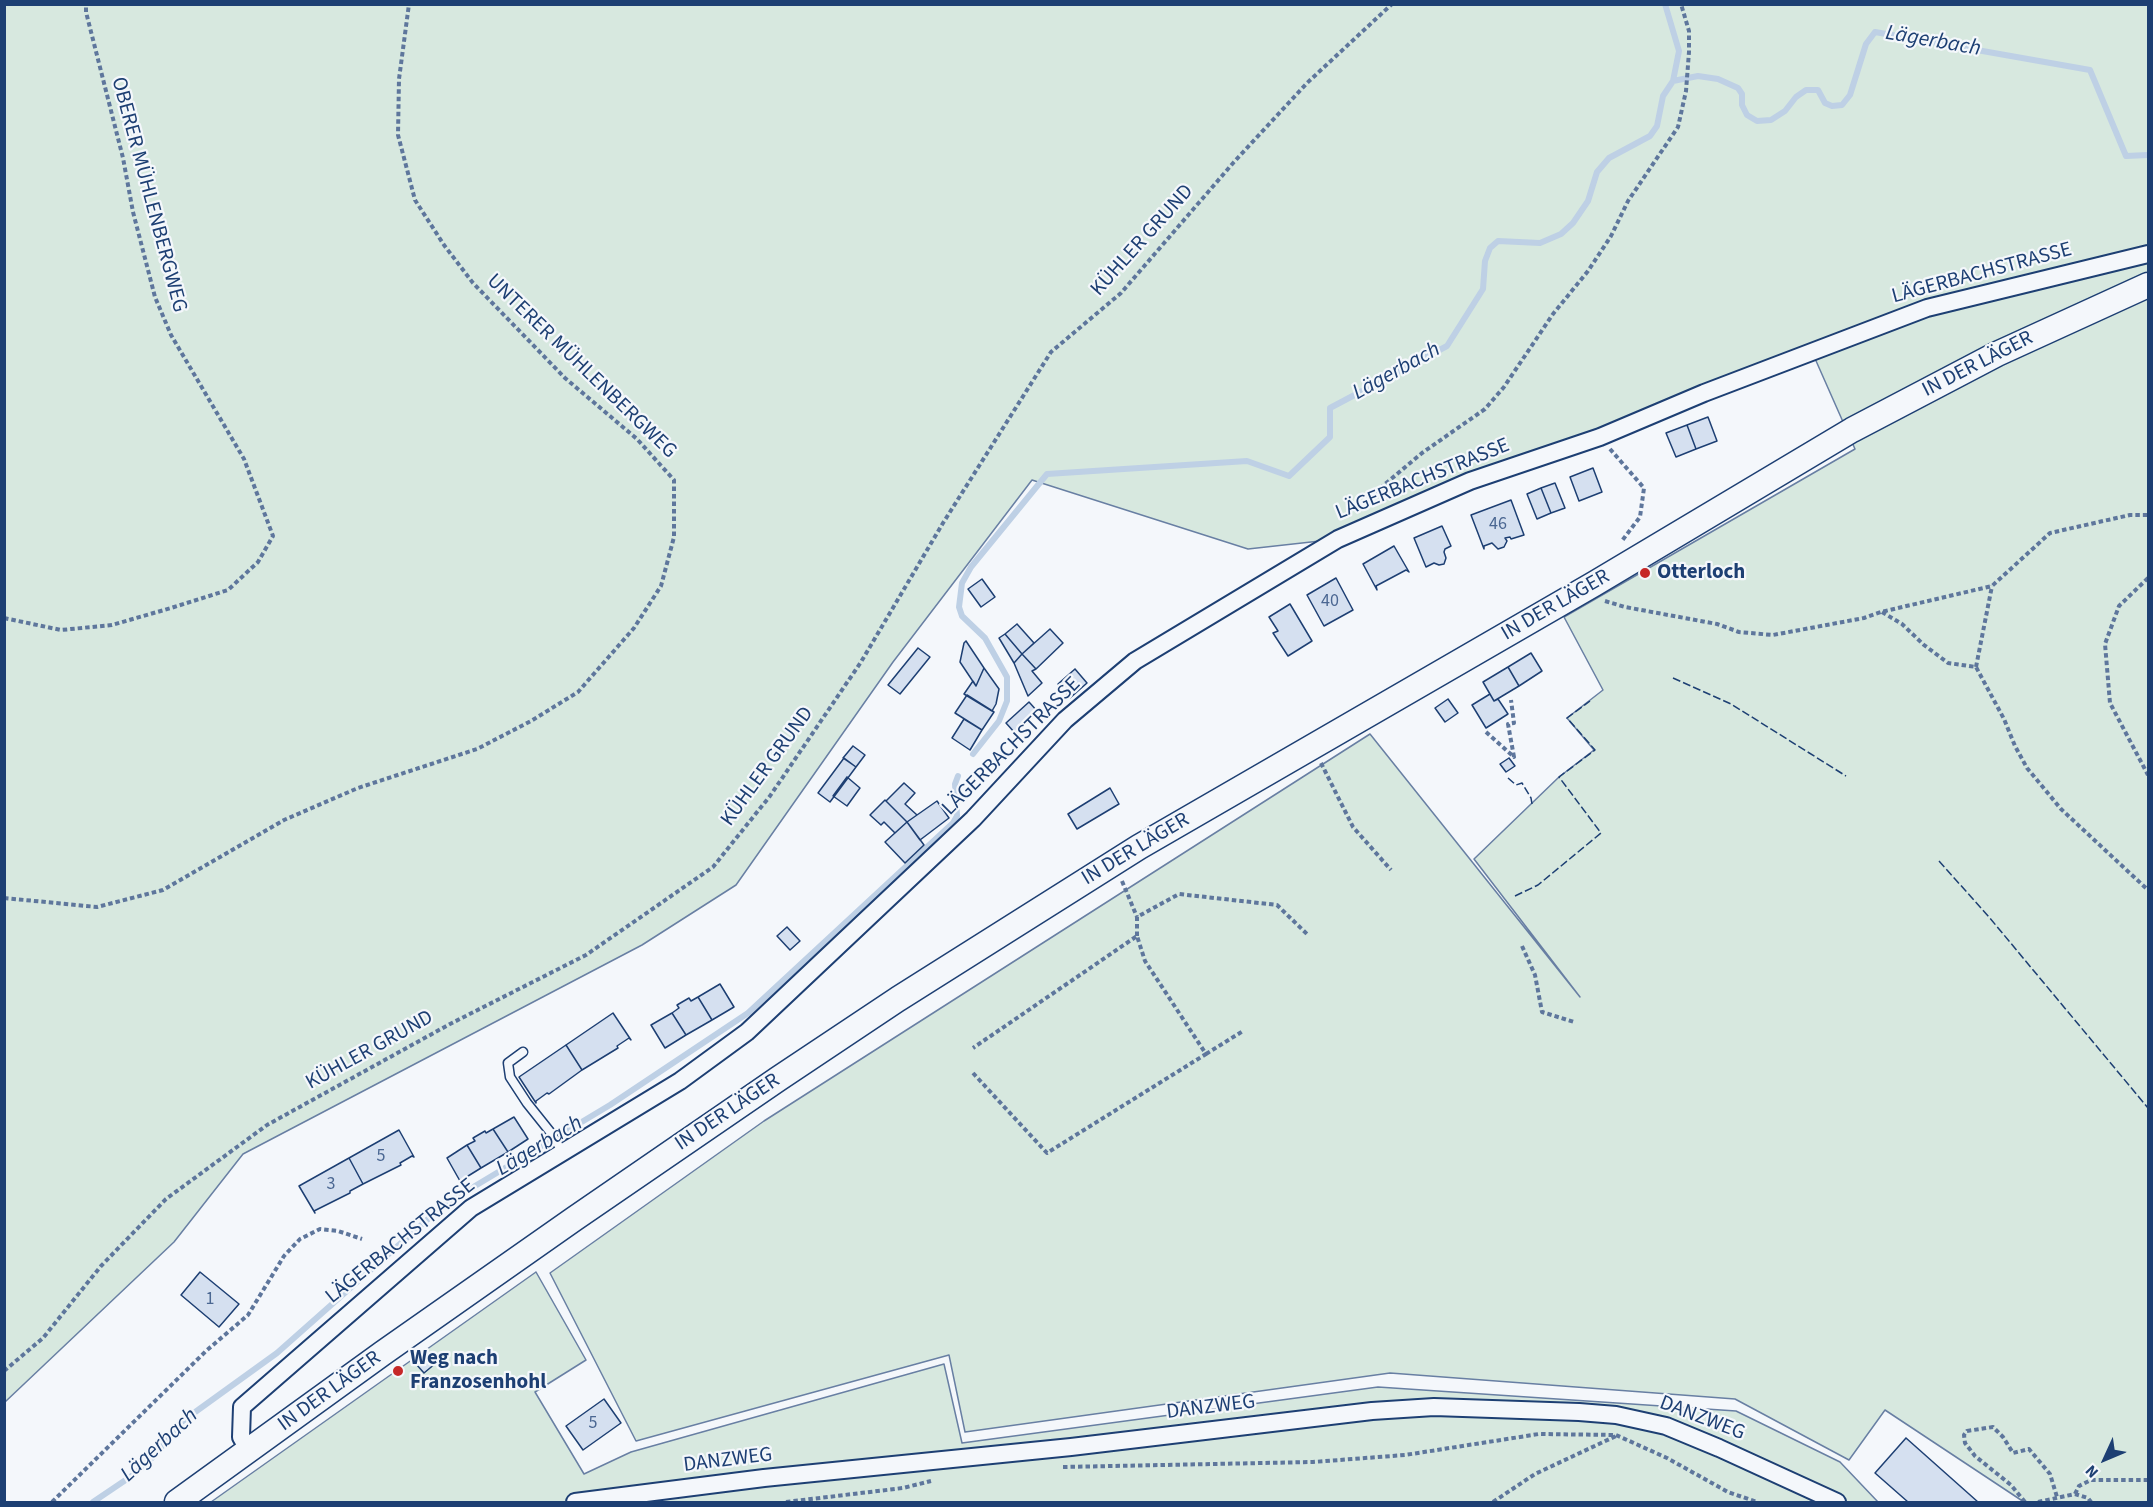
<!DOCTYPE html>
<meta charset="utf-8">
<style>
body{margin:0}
#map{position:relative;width:2153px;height:1507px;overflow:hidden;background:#f4f7fb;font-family:"Source Sans 3",sans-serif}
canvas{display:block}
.frame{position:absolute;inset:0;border:6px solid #1d3f73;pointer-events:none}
.north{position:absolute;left:2075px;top:1429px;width:60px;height:60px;-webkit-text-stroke:4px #f4f7fb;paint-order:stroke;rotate:226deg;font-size:16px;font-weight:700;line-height:24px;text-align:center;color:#1d3f73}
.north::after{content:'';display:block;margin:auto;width:21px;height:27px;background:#1d3f73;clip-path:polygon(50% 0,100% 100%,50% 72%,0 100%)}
</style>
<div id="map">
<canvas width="2153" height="1507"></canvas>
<div class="frame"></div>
<div class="north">N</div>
</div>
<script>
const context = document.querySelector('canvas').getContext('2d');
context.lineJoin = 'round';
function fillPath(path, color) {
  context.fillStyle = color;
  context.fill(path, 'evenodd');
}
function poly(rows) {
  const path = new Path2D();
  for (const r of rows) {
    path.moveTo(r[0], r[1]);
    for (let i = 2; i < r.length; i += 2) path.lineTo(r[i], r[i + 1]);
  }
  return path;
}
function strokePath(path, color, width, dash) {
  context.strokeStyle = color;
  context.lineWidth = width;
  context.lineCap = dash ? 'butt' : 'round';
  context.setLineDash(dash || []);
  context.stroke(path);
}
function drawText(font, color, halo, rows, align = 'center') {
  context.font = font + ' "Source Sans 3",sans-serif';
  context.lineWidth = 4.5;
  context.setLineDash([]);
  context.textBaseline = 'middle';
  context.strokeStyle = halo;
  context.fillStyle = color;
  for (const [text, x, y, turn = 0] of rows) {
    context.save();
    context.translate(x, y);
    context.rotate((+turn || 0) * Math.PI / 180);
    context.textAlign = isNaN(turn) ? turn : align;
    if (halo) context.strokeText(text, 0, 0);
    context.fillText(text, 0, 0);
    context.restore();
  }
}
const green = poly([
 [5,5,2148,5,2148,1502,2024,1502,1885,1410,1849,1460,1735,1399,1390,1373,965,1432,949,1355,636,1441,550,1273,764,1121,1370,734,1580,997,1474,859,1559,777,1594,750,1567,718,1603,690,1564,617,1855,449,1809,345,1338,539,1248,549,1032,480,893,662,736,885,642,945,243,1154,174,1242,5,1402,5,5],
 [536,1272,586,1360,535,1392,584,1474,631,1452,944,1364,962,1443,1378,1387,1736,1411,1840,1462,1878,1502,211,1502,536,1272]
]);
const stream = poly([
 [1665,4,1679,51,1673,81],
 [973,754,999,721,1007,701,1007,677,985,638,962,616,959,607,962,583,971,567,1047,474,1247,461,1289,476,1330,437,1330,408,1447,346,1483,289,1485,261,1490,248,1498,241,1540,243,1561,234,1573,223,1588,201,1597,172,1609,158,1650,136,1657,126,1663,96,1673,81,1698,76,1718,79,1738,88,1742,94,1742,105,1747,115,1757,121,1771,120,1785,111,1796,97,1806,90,1818,90,1825,103,1832,106,1842,105,1850,95,1866,44,1875,32,2090,70,2126,156,2148,155],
 [93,1502,136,1473,157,1453,180,1423,277,1353,445,1204,610,1105,748,1013,953,823,957,816,955,784,958,776]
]);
const building = poly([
 [1708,417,1717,441,1696,449,1687,425,1708,417],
 [1687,425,1696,449,1676,457,1666,433,1687,425],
 [1593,468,1602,492,1579,501,1570,477,1593,468],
 [1555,483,1565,508,1551,513,1541,488,1555,483],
 [1541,488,1551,513,1537,519,1527,494,1541,488],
 [1511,500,1524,535,1511,539,1510,537,1505,538,1507,541,1504,547,1498,549,1492,543,1484,546,1484,549,1471,515,1511,500],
 [1442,526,1451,546,1445,549,1444,552,1446,558,1444,564,1439,565,1434,563,1426,567,1414,538,1442,526],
 [1394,546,1409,572,1406,570,1376,586,1377,590,1363,564,1394,546],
 [1336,578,1353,610,1324,626,1307,595,1336,578],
 [982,579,995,597,981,607,968,589,982,579],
 [1290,604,1312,641,1288,656,1273,633,1278,631,1269,617,1290,604],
 [1017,624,1034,643,1022,654,1005,634,1017,624],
 [1050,629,1063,643,1036,669,1022,654,1050,629],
 [1005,634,1022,654,1014,663,999,638,1005,634],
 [966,641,984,668,976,686,960,662,964,643,966,641],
 [918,648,930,657,900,694,888,685,918,648],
 [1531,653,1542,671,1519,686,1508,667,1531,653],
 [1022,654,1036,669,1032,671,1042,683,1028,696,1014,663,1022,654],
 [1508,667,1519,686,1494,701,1483,682,1508,667],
 [984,668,999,689,996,704,992,711,964,694,973,681,976,686,984,668],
 [1075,669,1087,683,1070,698,1058,684,1075,669],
 [1490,694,1494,701,1498,699,1508,714,1486,728,1472,705,1490,694],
 [967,695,994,712,982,730,955,713,967,695],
 [1448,699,1458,713,1445,722,1435,708,1448,699],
 [1029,702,1038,712,1015,733,1006,723,1029,702],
 [964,719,982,730,970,750,952,738,964,719],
 [853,746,865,755,856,767,843,758,853,746],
 [844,758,856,767,830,802,818,793,844,758],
 [1509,758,1515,766,1506,772,1500,764,1509,758],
 [847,777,860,788,847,806,833,796,847,777],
 [904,783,915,793,905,804,917,815,907,822,886,801,904,783],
 [1110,788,1119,804,1077,829,1068,814,1110,788],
 [885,800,907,822,895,833,884,822,881,825,870,815,885,800],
 [937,801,949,818,920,840,907,822,937,801],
 [907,822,924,845,905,863,885,842,907,822],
 [787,927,800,941,790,950,777,936,787,927],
 [720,984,734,1007,712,1020,698,997,720,984],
 [698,997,712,1020,686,1035,672,1013,679,1008,677,1005,689,998,691,1001,698,997],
 [613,1013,631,1040,629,1038,617,1046,618,1048,582,1070,566,1045,613,1013],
 [672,1013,686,1035,665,1048,651,1025,672,1013],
 [566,1045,582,1070,549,1094,547,1093,536,1101,536,1103,519,1077,566,1045],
 [514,1117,528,1139,508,1152,493,1129,514,1117],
 [493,1129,508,1152,481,1168,467,1145,475,1141,473,1138,485,1131,486,1133,493,1129],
 [399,1130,414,1157,412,1156,400,1163,401,1165,363,1184,349,1158,399,1130],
 [467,1145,481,1168,460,1181,447,1158,467,1145],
 [349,1158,363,1184,350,1191,350,1193,314,1211,315,1213,299,1186,349,1158],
 [200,1272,239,1304,219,1327,181,1295,200,1272],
 [429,1354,436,1363,424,1373,416,1364,429,1354],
 [604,1399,621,1423,583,1450,566,1426,604,1399],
 [1906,1438,1978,1502,1908,1502,1875,1473,1906,1438]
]);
const path = poly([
 [1610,449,1644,488,1640,517,1621,542],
 [1359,510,1378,490,1422,453,1485,409,1504,387,1553,314,1588,271,1611,236,1628,201,1678,127,1686,91,1689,52,1689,31,1681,4],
 [2148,578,2119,606,2105,644,2110,703,2148,775],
 [1605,601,1625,607,1717,624,1739,632,1773,635,1864,618,1881,612,1992,586,2050,533,2130,515,2148,515],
 [1882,612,1902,624,1924,645,1948,663,1976,667,2004,719,2015,746,2027,768,2061,809,2148,890],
 [4,618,61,630,112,625,171,608,228,590,258,562,273,536,244,459,171,335,155,297,133,212,123,158,86,12,86,4],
 [1976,667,1992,586],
 [1486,732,1514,757,1508,724,1514,723,1511,700],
 [1321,763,1353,827,1391,870],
 [1122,881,1137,917],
 [4,898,97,907,163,890,284,820,358,788,477,749,531,721,578,692,634,628,661,586,674,537,674,480,637,439,565,378,473,283,444,245,415,200,398,135,399,79,409,4],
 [1137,936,1137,917,1179,894,1277,905,1308,935],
 [1522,946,1535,975,1542,1012,1574,1022],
 [1206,1054,1243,1031],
 [973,1073,1047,1153,1206,1054,1145,961,1137,936,973,1048],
 [4,1371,43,1338,101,1266,166,1199,267,1125,450,1024,586,955,713,867,770,796,861,662,943,523,1051,352,1121,293,1234,162,1307,83,1392,4],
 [1063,1467,1313,1462,1405,1455,1539,1434,1616,1435,1667,1458,1728,1492,1757,1502],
 [2075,1494,2079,1486,2091,1480,2148,1480],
 [52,1502,206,1351,248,1315,284,1256,300,1239,320,1229,338,1231,362,1239],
 [786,1502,903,1488,931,1481],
 [1493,1502,1535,1474,1616,1436],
 [2025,1502,2011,1485,1975,1456,1965,1443,1964,1435,1967,1431,1993,1427,2003,1437,2013,1453,2029,1449,2050,1474,2057,1497],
 [2038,1502,2075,1494,2088,1498,2091,1502]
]);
const service = poly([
 [523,1052,508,1063,510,1077,527,1103,551,1133,563,1153]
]);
const minor = poly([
 [249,1451,241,1437,242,1407,471,1208,680,1081,747,1032,973,819,1065,720,1135,661,1338,539,1470,481,1600,437,1704,393,1927,308,2148,254],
 [575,1502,764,1478,1071,1447,1372,1411,1434,1407,1579,1412,1616,1415,1666,1426,1719,1448,1837,1502]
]);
const secondary = poly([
 [177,1502,383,1353,574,1219,778,1079,898,999,1139,847,1594,584,1852,430,1997,354,2148,285]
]);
const fence = poly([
 [1673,678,1731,704,1846,776],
 [1508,778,1516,785,1522,783,1531,798,1532,804],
 [1939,861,1989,917,2148,1108],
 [1515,896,1538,885,1601,833,1559,777,1595,750,1567,718,1590,701]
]);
const markers = [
 [1645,573,6,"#c62828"],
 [398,1371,6,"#c62828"]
];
const numberNames = [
 ["46",1498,525],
 ["40",1330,602],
 ["5",381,1157],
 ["3",331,1185],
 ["1",210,1300],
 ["5",593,1424]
];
const streetNames = [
 ["OBERER MÜHLENBERGWEG",148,195,75],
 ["KÜHLER GRUND",1143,241,-48],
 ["LÄGERBACHSTRASSE",1982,274,-15],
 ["IN DER LÄGER",1978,365,-27],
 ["UNTERER MÜHLENBERGWEG",581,367,44],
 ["LÄGERBACHSTRASSE",1423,480,-22],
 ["IN DER LÄGER",1556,606,-30],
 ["LÄGERBACHSTRASSE",1012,747,-45],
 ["KÜHLER GRUND",768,767,-54],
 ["IN DER LÄGER",1136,850,-31],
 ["KÜHLER GRUND",370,1051,-29],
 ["IN DER LÄGER",728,1113,-34],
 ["LÄGERBACHSTRASSE",401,1242,-39],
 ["IN DER LÄGER",330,1392,-36],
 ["DANZWEG",1211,1408,-7],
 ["DANZWEG",1702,1419,21],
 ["DANZWEG",728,1461,-7]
];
const poiNames = [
 ["Otterloch",1657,573],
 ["Weg nach",410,1359],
 ["Franzosenhohl",410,1383]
];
const waterNames = [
 ["Lägerbach",1933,42,10],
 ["Lägerbach",1397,372,-29],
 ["Lägerbach",540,1147,-31],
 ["Lägerbach",160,1446,-43]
];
fillPath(green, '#d7e8df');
strokePath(green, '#687fa3', 1.5);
strokePath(stream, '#bed0e5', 6);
fillPath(building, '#d5e0f0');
strokePath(building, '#1d3f73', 1.5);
strokePath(service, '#1d3f73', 11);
strokePath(minor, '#1d3f73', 20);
strokePath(secondary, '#1d3f73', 27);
strokePath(path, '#5e769c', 4, [4.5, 3]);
strokePath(service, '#f4f7fb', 8);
strokePath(minor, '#f4f7fb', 16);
strokePath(secondary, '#f4f7fb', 24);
strokePath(fence, '#1d3f73', 1.5, [8, 3]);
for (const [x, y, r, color] of markers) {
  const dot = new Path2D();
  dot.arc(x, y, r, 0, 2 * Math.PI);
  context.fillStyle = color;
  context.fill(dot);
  strokePath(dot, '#f4f7fb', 2);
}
drawText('18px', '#4b6792', null, numberNames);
drawText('21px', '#1d3f73', '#f4f7fb', streetNames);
drawText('bold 21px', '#1d3f73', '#f4f7fb', poiNames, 'left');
drawText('italic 22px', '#1d3f73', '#f4f7fb', waterNames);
</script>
